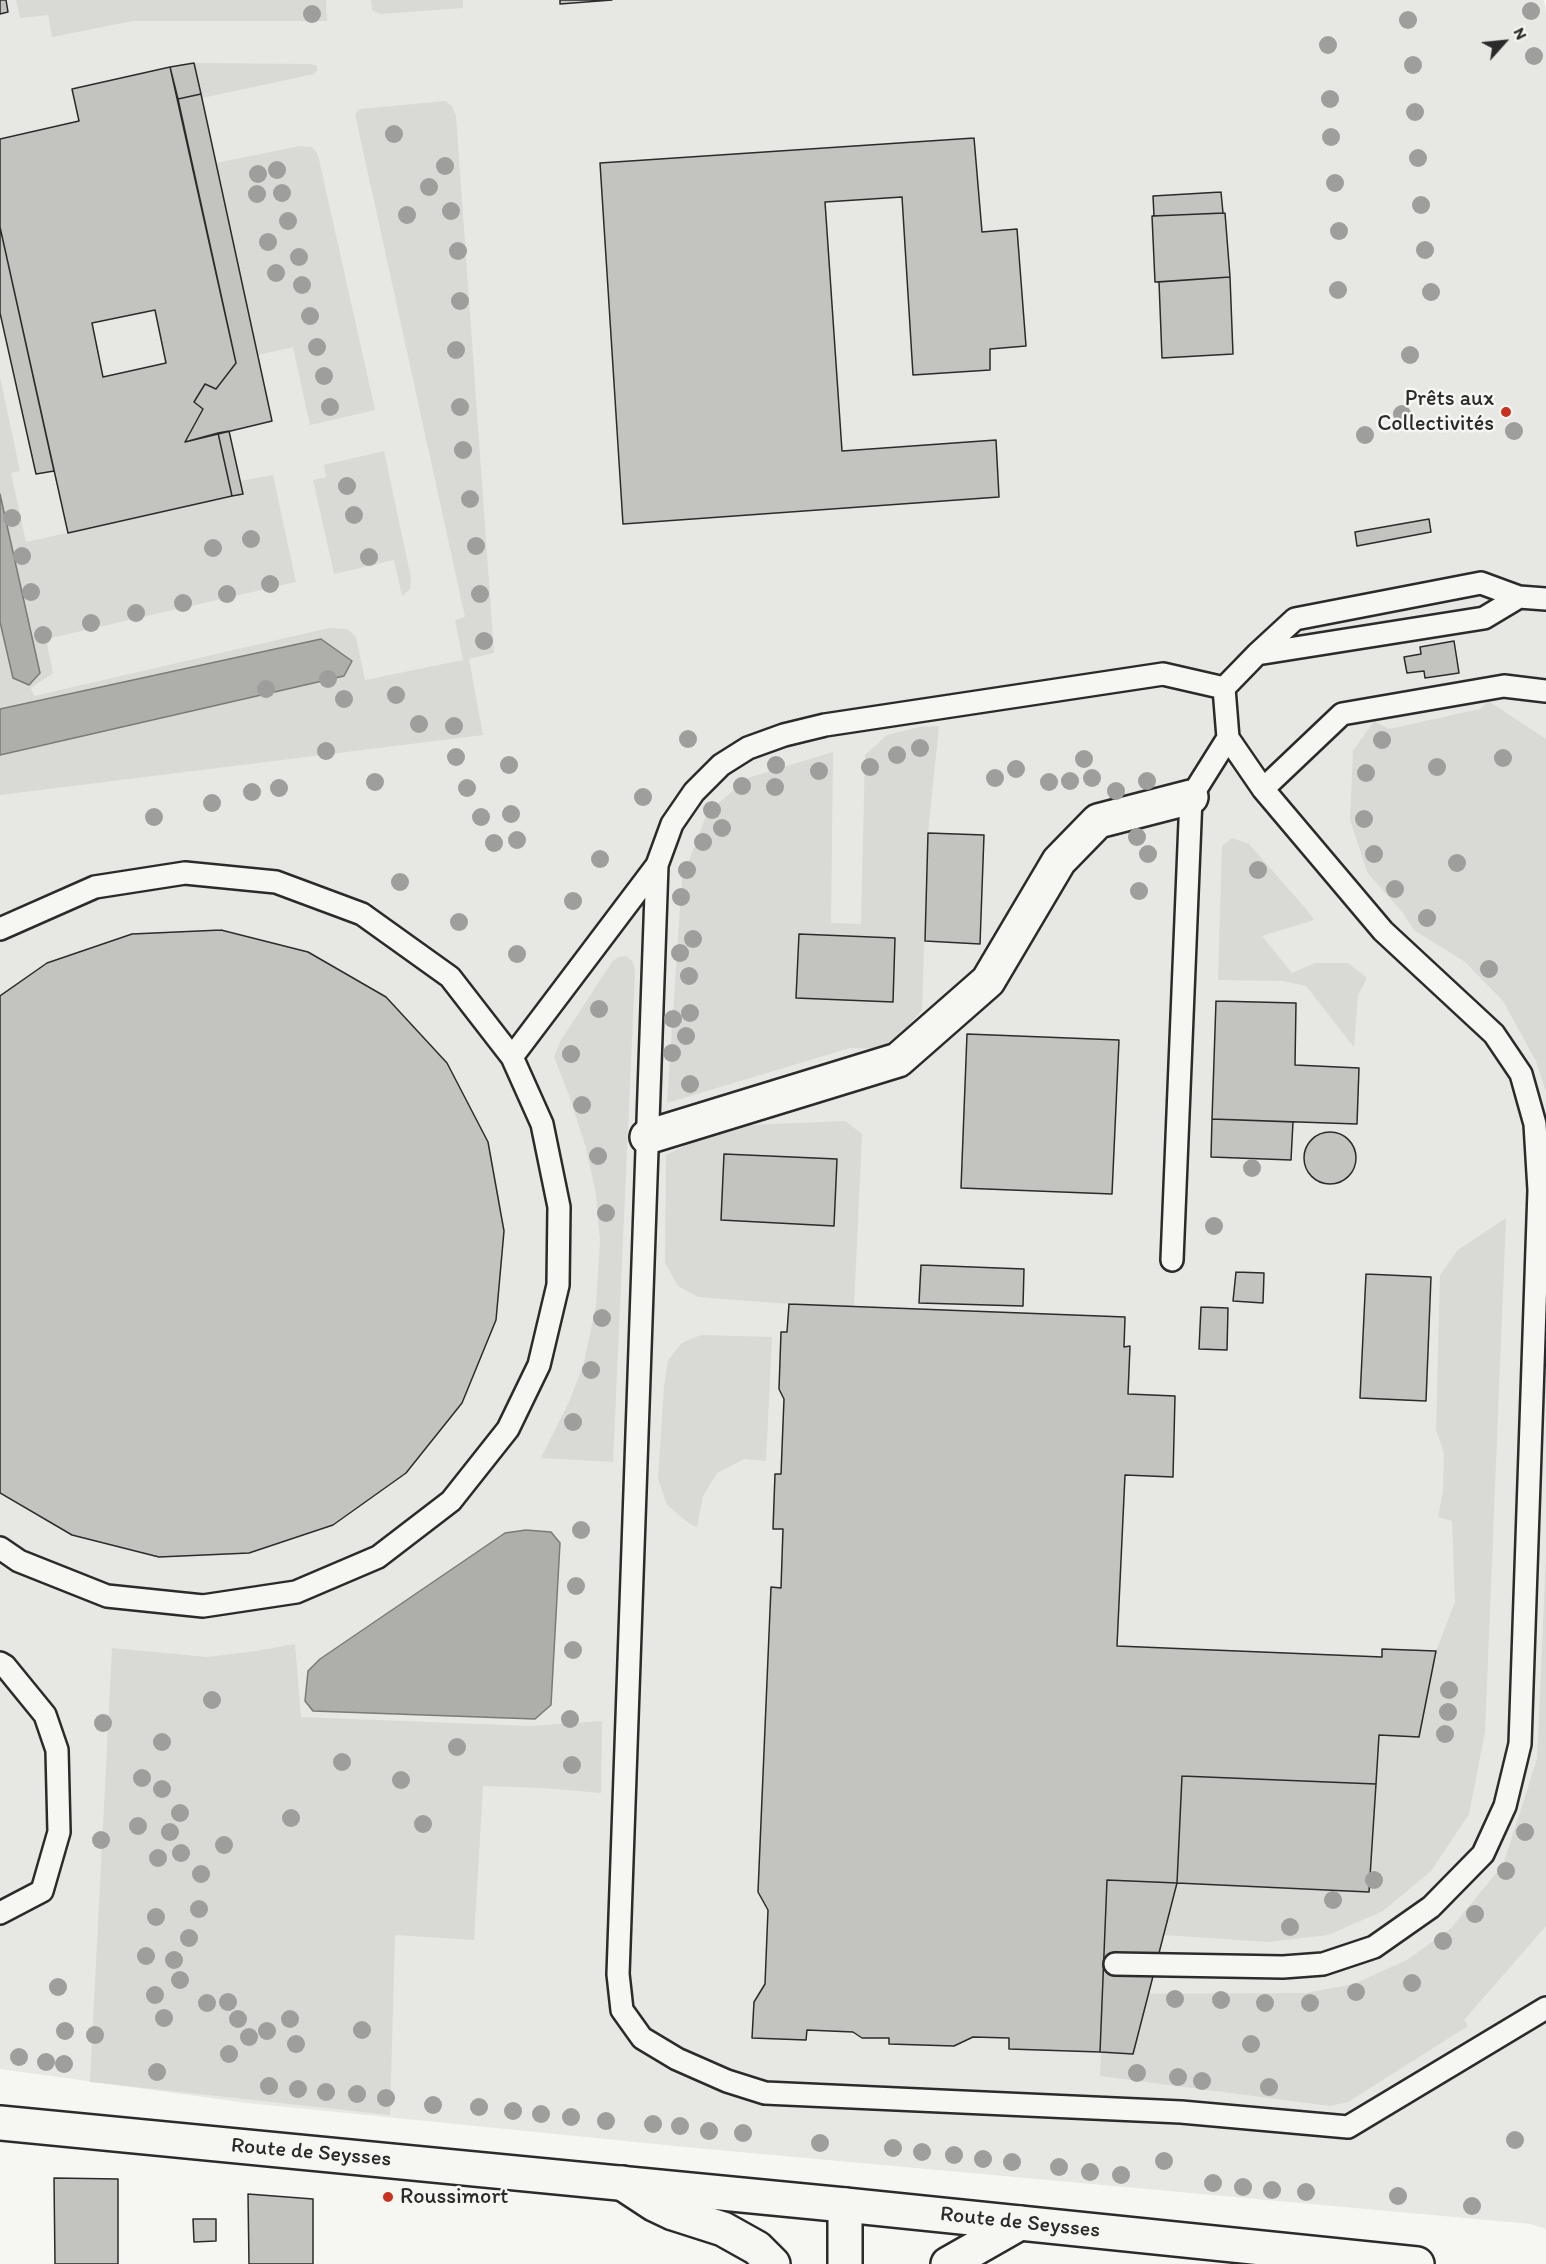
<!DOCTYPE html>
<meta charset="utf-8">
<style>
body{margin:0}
#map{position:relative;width:1546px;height:2264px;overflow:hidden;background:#f6f6f2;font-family:Itim,sans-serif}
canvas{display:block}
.north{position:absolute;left:1474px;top:12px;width:60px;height:60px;-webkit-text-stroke:4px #f6f6f2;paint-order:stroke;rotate:63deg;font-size:16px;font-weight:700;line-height:24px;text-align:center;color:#2b2b2b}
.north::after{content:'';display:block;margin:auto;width:21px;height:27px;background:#2b2b2b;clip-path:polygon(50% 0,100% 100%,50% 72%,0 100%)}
</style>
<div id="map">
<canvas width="1546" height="2264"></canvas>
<div class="north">N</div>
</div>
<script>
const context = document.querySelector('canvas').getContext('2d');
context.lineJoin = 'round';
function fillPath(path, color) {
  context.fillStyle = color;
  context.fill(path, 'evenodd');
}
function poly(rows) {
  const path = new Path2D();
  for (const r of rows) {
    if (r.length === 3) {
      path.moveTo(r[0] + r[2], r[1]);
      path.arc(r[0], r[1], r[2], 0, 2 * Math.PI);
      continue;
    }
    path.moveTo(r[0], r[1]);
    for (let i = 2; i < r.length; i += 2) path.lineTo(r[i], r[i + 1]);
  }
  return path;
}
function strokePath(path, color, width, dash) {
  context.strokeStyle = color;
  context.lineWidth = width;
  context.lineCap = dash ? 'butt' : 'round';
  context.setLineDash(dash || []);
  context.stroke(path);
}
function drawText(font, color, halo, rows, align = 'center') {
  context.font = font + ' Itim,sans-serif';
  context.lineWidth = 5;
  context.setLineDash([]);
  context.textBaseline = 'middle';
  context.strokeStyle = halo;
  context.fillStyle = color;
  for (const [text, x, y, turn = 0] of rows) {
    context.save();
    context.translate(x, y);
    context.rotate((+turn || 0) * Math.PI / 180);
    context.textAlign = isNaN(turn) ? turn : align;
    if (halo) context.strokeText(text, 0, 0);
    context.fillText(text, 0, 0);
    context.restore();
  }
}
const built = poly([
 [0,0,1544,0,1546,11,1546,2229,1531,2224,685,2147,247,2103,0,2069]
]);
const green = poly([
 [16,0,326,0,327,21,132,21,52,37,48,15,20,18],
 [371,0,463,0,463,8,380,14,372,10],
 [194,63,310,64,317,66,317,70,314,74,202,98],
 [445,101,452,106,456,116,494,653,469,659,483,735,0,795,0,377,20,471,11,473,26,542,243,494,240,481,273,475,296,582,46,639,53,673,31,688,34,696,329,628,347,629,356,637,365,680,463,660,455,620,465,617,355,114,360,109],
 [300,146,312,147,318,155,375,410,310,425,293,347,258,355,216,163],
 [384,451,411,578,410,589,402,596,394,560,334,574,313,480,326,477,324,465],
 [1488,701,1546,739,1546,1092,1536,1061,1503,1001,1465,962,1414,930,1403,913,1367,872,1350,819,1353,751,1374,721,1389,729,1480,709],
 [939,726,928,833,922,1010,887,1049,850,1048,667,1103,682,879,707,813,748,778,833,752,831,923,861,924,865,755,887,735,919,727],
 [1232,838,1249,844,1306,909,1314,920,1262,936,1292,973,1315,963,1348,963,1367,978,1358,995,1354,1047,1306,986,1283,981,1218,980,1222,846],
 [626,956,633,962,635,972,613,1462,541,1458,569,1402,584,1363,596,1305,600,1241,596,1194,586,1148,569,1095,554,1057,561,1040,612,962,618,957],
 [845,1121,862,1134,854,1307,789,1304,698,1297,678,1286,665,1263,666,1155,725,1126],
 [1506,1218,1485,1732,1469,1814,1431,1871,1383,1911,1328,1935,1268,1942,1105,1931,1107,1880,1369,1892,1379,1735,1419,1736,1436,1651,1455,1602,1452,1521,1438,1517,1443,1492,1444,1453,1436,1430,1440,1275,1458,1250],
 [701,1335,772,1337,766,1461,744,1459,717,1473,703,1496,697,1527,690,1524,667,1505,658,1479,664,1386,668,1360,682,1343],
 [1546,1556,1546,1926,1464,2020,1468,2026,1348,2102,1330,2106,1100,2076,1103,1994,1306,1993,1354,1984,1407,1960,1451,1928,1503,1865,1537,1759],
 [295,1644,301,1717,529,1726,602,1721,601,1793,544,1788,483,1786,474,1940,395,1935,390,2115,90,2082,112,1648,207,1657,256,1651]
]);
const water = poly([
 [0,494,40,673,29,685,13,678,0,622,0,494],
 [321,639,352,661,344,676,0,755,0,709,321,639],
 [526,1530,551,1532,560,1543,551,1705,535,1719,313,1711,305,1701,308,1671,320,1659,505,1533,526,1530]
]);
const building = poly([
 [0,0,6,0,8,12,0,14,0,0],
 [560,0,612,0,560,4,560,0],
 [194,63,201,94,178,99,170,67,194,63],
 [170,67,236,363,216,389,205,384,194,402,203,409,185,442,218,433,232,496,68,533,0,227,0,139,79,121,72,89,170,67],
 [155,310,166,363,103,377,92,323,155,310],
 [201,94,272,421,185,442,203,409,194,402,205,384,216,389,236,363,178,99,201,94],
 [974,138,982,232,1017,229,1026,346,990,349,990,370,913,375,902,197,825,202,842,451,996,440,999,497,623,524,600,163,974,138],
 [1221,192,1223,213,1154,216,1153,196,1221,192],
 [1225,213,1230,277,1155,282,1152,216,1225,213],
 [0,227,54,471,36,474,0,313,0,227],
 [1230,277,1233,354,1162,358,1159,282,1230,277],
 [229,431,243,494,232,496,218,433,229,431],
 [1429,519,1431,532,1357,546,1355,532,1429,519],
 [1454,641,1459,673,1425,678,1424,671,1407,673,1404,657,1421,654,1420,647,1454,641],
 [928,833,984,835,980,944,925,941,928,833],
 [221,930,308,952,386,997,447,1063,488,1142,504,1231,496,1320,462,1403,406,1473,333,1525,249,1553,159,1557,72,1535,0,1493,0,996,47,963,132,934,221,930],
 [799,934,895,938,893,1002,796,998,799,934],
 [1216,1001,1296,1003,1295,1065,1359,1068,1357,1124,1212,1119,1216,1001],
 [967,1034,1119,1040,1112,1194,961,1188,967,1034],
 [1212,1119,1293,1122,1291,1160,1211,1157,1212,1119],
 [1330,1158,26],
 [724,1154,837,1159,834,1226,721,1220,724,1154],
 [921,1265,1024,1269,1023,1306,919,1303,921,1265],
 [1236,1272,1264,1273,1263,1303,1233,1301,1236,1272],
 [1366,1274,1431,1277,1426,1401,1360,1398,1366,1274],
 [789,1304,1125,1317,1124,1347,1130,1346,1128,1394,1175,1396,1173,1477,1125,1475,1117,1646,1382,1657,1382,1649,1436,1651,1419,1737,1379,1735,1376,1784,1182,1776,1177,1883,1107,1880,1100,2052,1009,2049,1009,2038,973,2037,954,2046,889,2044,889,2038,862,2038,853,2032,807,2030,806,2040,752,2038,754,2002,765,1984,768,1910,758,1892,771,1587,781,1588,783,1529,773,1529,775,1474,781,1474,784,1399,779,1389,781,1332,787,1332,789,1304],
 [1201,1307,1228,1308,1227,1350,1199,1349,1201,1307],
 [1182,1776,1376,1784,1369,1892,1177,1883,1182,1776],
 [1107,1880,1177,1883,1133,2054,1100,2052,1107,1880],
 [54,2178,118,2179,118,2264,55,2264,54,2178],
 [248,2194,313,2199,313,2264,249,2264,248,2194],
 [193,2219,216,2219,216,2241,194,2242,193,2219]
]);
const lane = poly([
 [1257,654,1484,618,1519,597],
 [1224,688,1163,674,825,725,784,735,748,748,721,765,694,792,672,824,657,865,618,1974,622,2010,642,2038,677,2059,727,2081,765,2093,1181,2112,1348,2127,1546,2008],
 [1263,789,1342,714,1504,686,1546,691],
 [0,929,95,887,185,873,276,882,362,914,450,977,512,1057,542,1124,559,1207,558,1285,539,1365,508,1429,451,1501,378,1557,296,1592,203,1606,107,1596,19,1561,0,1548],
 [512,1057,657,865],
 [1172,1260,1191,797,1228,738],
 [0,1663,5,1666,45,1715,57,1750,59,1832,42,1891,0,1913],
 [1115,1964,1283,1967,1323,1964,1374,1947,1431,1907,1483,1854,1505,1806,1520,1744,1539,1190,1535,1124,1521,1074,1494,1034,1383,931,1263,789,1228,738,1224,688,1257,654,1295,619,1481,583,1519,597,1546,599]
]);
const street = poly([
 [647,1137,898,1060,988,981,1059,861,1098,821,1191,797],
 [622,2183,654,2204,673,2213,723,2229,757,2248,773,2264],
 [845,2264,845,2205],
 [948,2264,1020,2223]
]);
const secondary = poly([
 [0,2123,845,2205,1417,2264]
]);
const trees = [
 [1531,11],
 [312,14],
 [1408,20],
 [1328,45],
 [1534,56],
 [1413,65],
 [1330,99],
 [1415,112],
 [394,134],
 [1331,137],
 [1418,158],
 [445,166],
 [277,170],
 [258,174],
 [1335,183],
 [429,187],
 [282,193],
 [257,194],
 [1421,205],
 [451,211],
 [407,215],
 [288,221],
 [1339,231],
 [268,242],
 [1425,250],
 [458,251],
 [299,257],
 [276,273],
 [302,285],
 [1338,290],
 [1431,292],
 [460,301],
 [310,316],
 [317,347],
 [456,350],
 [1410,355],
 [324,376],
 [330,407],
 [460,407],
 [1402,414],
 [1514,431],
 [1365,435],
 [463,450],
 [347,486],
 [470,499],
 [354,515],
 [12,518],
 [251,539],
 [476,546],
 [213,548],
 [22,556],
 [369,557],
 [270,584],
 [31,592],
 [227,594],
 [480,594],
 [183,603],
 [136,613],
 [91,623],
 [43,635],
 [484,641],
 [328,679],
 [266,689],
 [396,695],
 [344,699],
 [419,724],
 [454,726],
 [688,739],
 [1382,740],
 [920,748],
 [326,751],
 [897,755],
 [456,757],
 [1503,758],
 [1084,759],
 [509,765],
 [776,765],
 [870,767],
 [1437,767],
 [1016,769],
 [819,771],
 [1366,773],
 [995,778],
 [1092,778],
 [1070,781],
 [1147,781],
 [375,782],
 [1049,782],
 [742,786],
 [775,787],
 [279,788],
 [467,788],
 [1116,791],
 [252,792],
 [643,797],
 [212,803],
 [712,810],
 [511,814],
 [154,817],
 [481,817],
 [1364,819],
 [722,828],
 [1137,837],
 [517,840],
 [703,842],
 [494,843],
 [1148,854],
 [1374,854],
 [600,859],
 [1457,863],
 [687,870],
 [1258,870],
 [400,882],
 [1395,889],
 [1139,891],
 [681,897],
 [573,901],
 [1427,918],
 [459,922],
 [693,939],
 [680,953],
 [517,954],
 [1489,969],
 [689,976],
 [599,1009],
 [690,1013],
 [673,1019],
 [686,1036],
 [672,1053],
 [571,1054],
 [690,1084],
 [582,1105],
 [598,1156],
 [1252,1168],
 [606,1213],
 [1214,1226],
 [602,1318],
 [591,1370],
 [573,1422],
 [581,1530],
 [576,1586],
 [573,1650],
 [1449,1690],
 [212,1700],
 [1448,1712],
 [570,1719],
 [103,1723],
 [1445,1734],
 [162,1742],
 [457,1747],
 [342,1762],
 [572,1765],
 [142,1778],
 [401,1780],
 [162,1789],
 [180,1813],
 [291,1818],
 [423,1824],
 [138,1826],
 [170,1832],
 [1525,1832],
 [101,1840],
 [224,1845],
 [181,1853],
 [158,1858],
 [1506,1871],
 [201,1874],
 [1374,1880],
 [1333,1900],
 [199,1909],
 [1475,1914],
 [156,1917],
 [1290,1927],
 [189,1938],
 [1443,1941],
 [146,1956],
 [174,1960],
 [180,1980],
 [1412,1983],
 [58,1987],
 [1356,1992],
 [155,1995],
 [1175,1999],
 [1221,2000],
 [228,2002],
 [207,2003],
 [1265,2003],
 [1310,2003],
 [164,2018],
 [238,2019],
 [290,2019],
 [362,2030],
 [65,2031],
 [267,2031],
 [95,2035],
 [249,2037],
 [296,2044],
 [1251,2044],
 [229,2054],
 [19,2057],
 [46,2062],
 [64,2064],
 [157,2072],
 [1137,2073],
 [1178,2077],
 [1202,2081],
 [269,2086],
 [1269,2087],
 [298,2089],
 [326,2092],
 [357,2094],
 [386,2098],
 [433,2105],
 [479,2107],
 [513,2111],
 [541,2114],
 [571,2117],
 [606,2121],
 [653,2124],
 [680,2126],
 [709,2131],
 [743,2133],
 [1515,2140],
 [820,2143],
 [893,2148],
 [922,2152],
 [954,2155],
 [983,2159],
 [1164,2161],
 [1012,2162],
 [1059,2167],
 [1090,2172],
 [1121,2175],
 [1213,2183],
 [1243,2187],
 [1272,2190],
 [1306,2192],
 [1398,2196],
 [1472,2206]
];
const markers = [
 [1506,412,6,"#c8321e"],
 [388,2197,6,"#c8321e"]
];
const poiNames = [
 ["Prêts aux",1494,399],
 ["Collectivités",1494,424],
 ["Roussimort",400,2197,"left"]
];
const streetNames = [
 ["Route de Seysses",311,2153,5],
 ["Route de Seysses",1020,2223,6]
];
fillPath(built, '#e7e7e3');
fillPath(green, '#d9d9d5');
fillPath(water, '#aeaeab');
strokePath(water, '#7a7a78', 1.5);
fillPath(building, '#c3c3c0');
strokePath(building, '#2b2b2b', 1.5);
strokePath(lane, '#2b2b2b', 26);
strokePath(street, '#2b2b2b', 38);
strokePath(secondary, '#2b2b2b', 38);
strokePath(lane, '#f6f6f2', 21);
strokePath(street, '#f6f6f2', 33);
strokePath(secondary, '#f6f6f2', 33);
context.fillStyle = '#9e9e9c';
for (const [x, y] of trees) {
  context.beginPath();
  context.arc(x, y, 9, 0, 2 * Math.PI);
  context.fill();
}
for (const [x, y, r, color] of markers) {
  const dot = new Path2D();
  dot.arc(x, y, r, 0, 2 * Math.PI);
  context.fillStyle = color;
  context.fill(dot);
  strokePath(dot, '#f6f6f2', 2);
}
drawText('22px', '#2b2b2b', '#f6f6f2', poiNames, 'right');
drawText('22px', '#2b2b2b', '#f6f6f2', streetNames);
</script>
